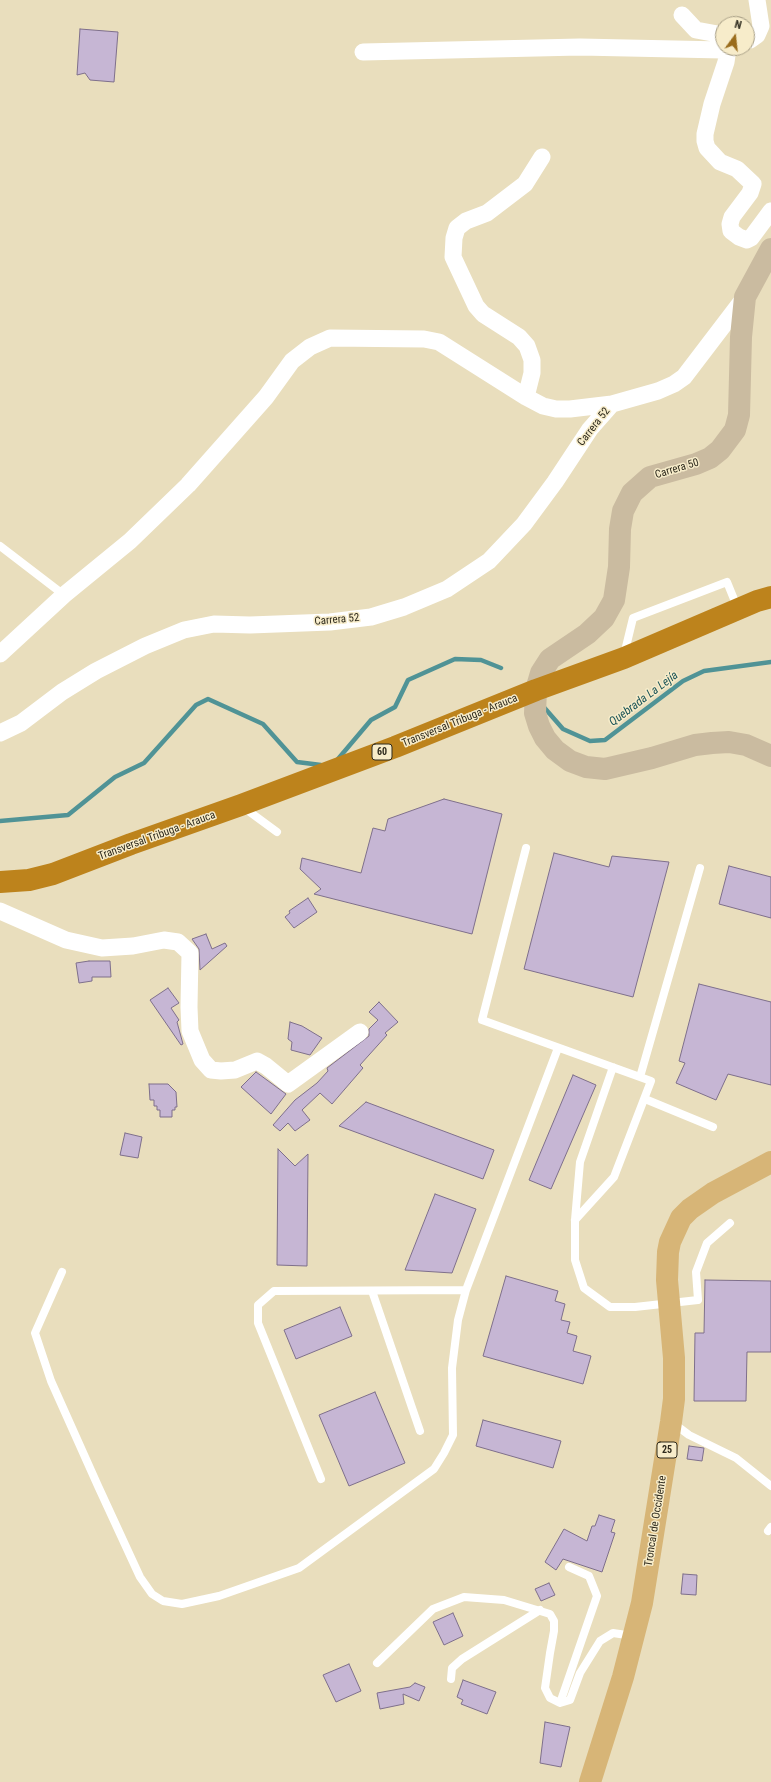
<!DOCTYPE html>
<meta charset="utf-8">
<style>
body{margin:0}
#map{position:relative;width:771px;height:1782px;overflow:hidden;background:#e9debd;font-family:"Roboto Condensed",sans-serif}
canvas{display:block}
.north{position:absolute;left:715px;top:16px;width:40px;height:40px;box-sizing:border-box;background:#f7ecca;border:1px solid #a79e85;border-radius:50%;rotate:15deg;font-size:11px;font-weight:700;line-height:16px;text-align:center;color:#2e2a1d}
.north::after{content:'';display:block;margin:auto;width:14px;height:18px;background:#9a6c1c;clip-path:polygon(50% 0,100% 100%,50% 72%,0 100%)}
</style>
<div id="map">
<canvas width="771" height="1782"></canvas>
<div class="north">N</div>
</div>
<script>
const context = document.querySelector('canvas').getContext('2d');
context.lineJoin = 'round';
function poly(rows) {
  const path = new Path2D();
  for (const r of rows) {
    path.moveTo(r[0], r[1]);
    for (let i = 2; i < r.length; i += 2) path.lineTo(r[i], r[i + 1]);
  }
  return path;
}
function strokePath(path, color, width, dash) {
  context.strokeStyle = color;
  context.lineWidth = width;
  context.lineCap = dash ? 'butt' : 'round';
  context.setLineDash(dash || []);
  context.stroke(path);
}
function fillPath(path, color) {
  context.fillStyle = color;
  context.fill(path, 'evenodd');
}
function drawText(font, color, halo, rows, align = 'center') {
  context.font = font + ' "Roboto Condensed",sans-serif';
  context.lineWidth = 3;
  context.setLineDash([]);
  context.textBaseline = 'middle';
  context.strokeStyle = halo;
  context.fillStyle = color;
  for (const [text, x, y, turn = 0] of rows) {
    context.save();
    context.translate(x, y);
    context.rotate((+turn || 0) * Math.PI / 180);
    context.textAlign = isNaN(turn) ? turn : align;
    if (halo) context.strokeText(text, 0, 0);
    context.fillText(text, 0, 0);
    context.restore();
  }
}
const stream = poly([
 [542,705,563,729,590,741,605,740,683,681,704,671,771,662],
 [338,759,371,720,395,707,408,680,455,659,481,660,501,668],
 [0,821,68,815,115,777,144,763,196,705,208,699,263,724,297,762,321,765]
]);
const building = poly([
 [80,29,118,32,114,82,90,80,85,73,77,75,80,29],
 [444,799,502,814,472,934,314,894,321,889,300,869,302,858,361,873,373,828,385,831,388,819,444,799],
 [554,853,609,867,612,856,669,862,633,997,524,969,554,853],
 [729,866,771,877,771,918,719,904,729,866],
 [308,898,317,912,294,928,285,917,290,913,289,911,308,898],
 [206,934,212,949,225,943,227,946,200,970,199,949,192,939,206,934],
 [89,961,110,961,111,977,92,977,92,981,79,983,76,963,89,961],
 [699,984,771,1002,771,1085,728,1074,716,1100,676,1083,685,1063,679,1061,699,984],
 [168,988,179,1003,171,1008,179,1020,177,1022,183,1044,181,1045,150,1000,168,988],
 [379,1002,398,1022,385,1033,387,1035,360,1065,363,1068,332,1104,320,1093,302,1110,310,1120,295,1131,288,1123,280,1131,273,1125,295,1100,317,1083,328,1071,327,1068,369,1036,369,1029,378,1020,369,1012,379,1002],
 [290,1022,302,1026,322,1038,310,1055,291,1050,292,1042,288,1039,290,1022],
 [256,1072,286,1094,271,1114,241,1087,256,1072],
 [573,1075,596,1085,551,1189,529,1180,573,1075],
 [149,1084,168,1084,176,1092,177,1107,175,1107,175,1110,172,1110,172,1117,160,1117,160,1110,157,1110,157,1106,154,1106,154,1100,150,1100,149,1084],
 [366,1102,494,1150,483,1179,339,1126,366,1102],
 [125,1133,142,1137,138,1158,120,1155,125,1133],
 [278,1149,295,1166,308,1154,307,1266,277,1265,278,1149],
 [435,1194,476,1209,452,1273,405,1270,435,1194],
 [506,1276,558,1291,555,1301,565,1304,561,1320,570,1322,567,1333,577,1336,573,1351,591,1356,583,1384,483,1356,506,1276],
 [705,1280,771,1281,771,1352,747,1352,746,1401,694,1401,695,1333,704,1333,705,1280],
 [340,1307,352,1336,296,1359,284,1330,340,1307],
 [375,1392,405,1463,349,1486,319,1415,375,1392],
 [483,1420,561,1441,553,1468,476,1446,483,1420],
 [689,1446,704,1448,702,1461,687,1459,689,1446],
 [599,1515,615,1520,611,1532,615,1533,602,1572,563,1559,556,1570,545,1562,564,1529,587,1541,592,1526,595,1526,599,1515],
 [683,1574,697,1575,696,1595,681,1594,683,1574],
 [549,1583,555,1595,541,1601,535,1589,549,1583],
 [453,1613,463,1636,444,1645,433,1622,453,1613],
 [349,1664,361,1691,336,1702,323,1675,349,1664],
 [463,1680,496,1692,487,1714,461,1704,463,1700,457,1697,463,1680],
 [415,1683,425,1687,419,1701,403,1694,404,1704,380,1709,377,1693,410,1687,415,1683],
 [545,1722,570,1727,561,1767,540,1763,545,1722]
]);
const lane = poly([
 [0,546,64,595],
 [624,655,633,618,727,582,738,609],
 [243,807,277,832],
 [526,848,482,1020,651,1081,614,1177,575,1220],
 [613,1067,580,1162,575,1220,575,1260,584,1288,610,1307,635,1307,698,1300,696,1272,707,1243,730,1223],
 [640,1077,700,868],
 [645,1099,713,1127],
 [62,1272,35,1333,51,1381,98,1486,140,1577,152,1594,163,1601,182,1604,219,1596,299,1568,434,1469,444,1453,453,1435,452,1368,458,1320,466,1290,558,1048],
 [372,1291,420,1431],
 [673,1423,689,1435,736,1458,771,1486],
 [321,1479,258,1323,258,1305,274,1291,466,1290],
 [768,1531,771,1527],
 [377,1663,433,1609,464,1597,504,1600,550,1614,554,1621,554,1631,550,1653,545,1688,550,1698,560,1703,570,1700,580,1673,600,1641,613,1633,633,1636],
 [451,1679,452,1668,462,1659,540,1610],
 [560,1703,597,1596,589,1576,569,1567]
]);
const street = poly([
 [682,15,696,30,723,35],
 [747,39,750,40,757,35,761,26,757,0],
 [363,52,580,47,723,50,727,55,726,62,712,104,705,134,705,141,707,148,720,162,737,169,753,184,750,193,732,217,730,224,731,231,739,237,747,240,751,238,771,211],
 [526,397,532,373,532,360,527,346,519,337,483,314,476,306,453,257,454,238,457,228,466,221,487,213,525,184,542,157],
 [0,654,64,595,130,541,188,485,266,397,292,361,310,347,330,338,424,339,439,342,526,397,543,406,556,409,570,409,612,404,658,391,674,384,684,377,745,297],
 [0,733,21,723,62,692,96,671,145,646,184,630,214,624,250,625,330,622,371,617,404,607,447,589,489,561,524,524,555,482,590,429,612,404],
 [0,911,66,940,102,948,133,946,164,940,178,942,190,953,189,1007,190,1031,202,1060,211,1070,221,1071,235,1070,257,1061,266,1066,288,1084,360,1032]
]);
const secondary = poly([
 [771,249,745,297,741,337,739,415,735,430,720,450,710,458,696,464,650,477,632,493,623,511,620,529,619,567,614,600,604,618,587,634,550,659,541,673,536,690,535,713,539,726,545,738,555,750,570,761,586,767,605,769,652,758,695,745,712,743,729,742,746,745,771,756]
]);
const primary = poly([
 [590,1782,623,1677,642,1603,671,1422,674,1399,674,1358,667,1280,668,1252,670,1242,681,1218,690,1209,713,1193,771,1162]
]);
const highway = poly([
 [0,882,29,880,53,874,131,844,241,805,395,747,536,690,624,658,757,601,771,597]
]);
const shields = [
 [382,752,20],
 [667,1450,20]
];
const shieldNames = [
 ["60",382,752],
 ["25",667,1450]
];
const streetNames = [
 ["Carrera 52",594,427,-52],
 ["Carrera 50",677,469,-17],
 ["Carrera 52",337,620,-5],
 ["Transversal Tribuga - Arauca",460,721,-22],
 ["Transversal Tribuga - Arauca",157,836,-20],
 ["Troncal de Occidente",656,1521,-81]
];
const waterNames = [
 ["Quebrada La Lejía",644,699,-37]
];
strokePath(stream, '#509396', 4.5);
fillPath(building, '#c6b6d4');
strokePath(building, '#7e6f8b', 1);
strokePath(lane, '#fff', 8);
strokePath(street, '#fff', 17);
strokePath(secondary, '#cabba0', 22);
strokePath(primary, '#d7b577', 22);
strokePath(highway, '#bd831c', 22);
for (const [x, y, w] of shields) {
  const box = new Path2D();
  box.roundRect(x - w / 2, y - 8, w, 16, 3);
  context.fillStyle = '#f7ecca';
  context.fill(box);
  strokePath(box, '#2e2a1d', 1);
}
drawText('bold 10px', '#2e2a1d', null, shieldNames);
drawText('11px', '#2e2a1d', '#f7ecca', streetNames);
drawText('italic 12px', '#1b5457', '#f7ecca', waterNames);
</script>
